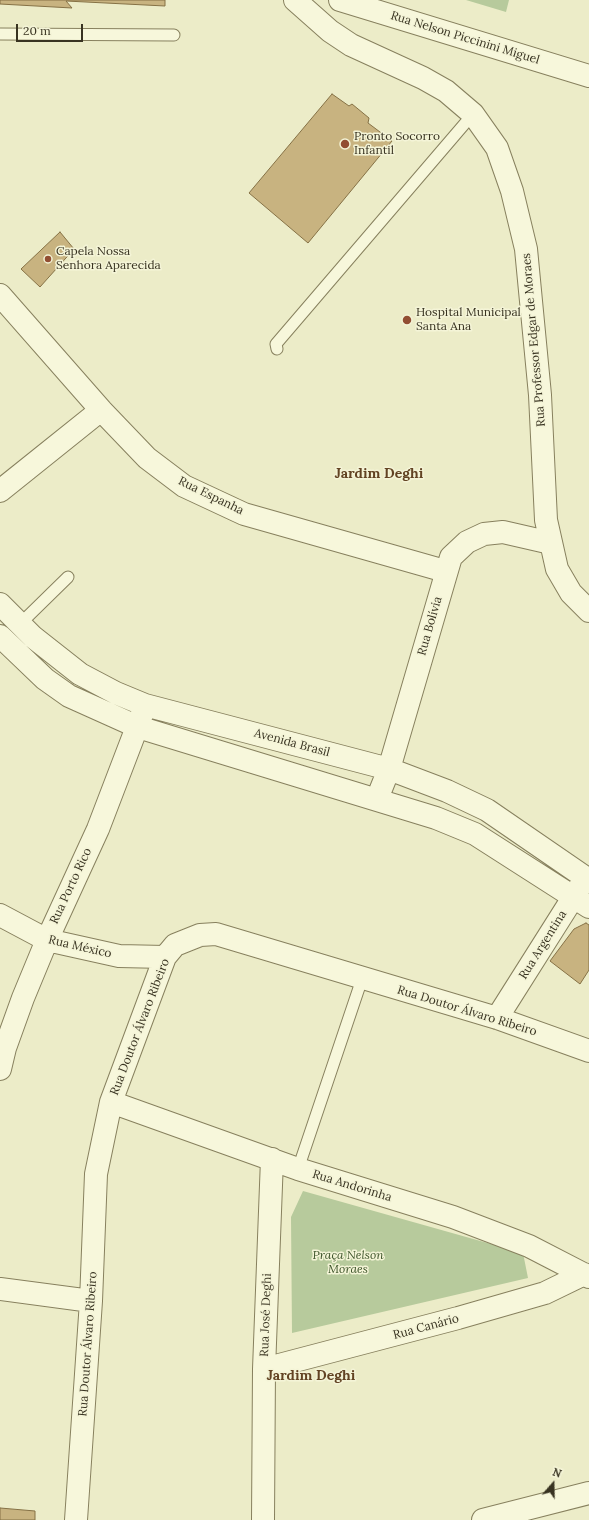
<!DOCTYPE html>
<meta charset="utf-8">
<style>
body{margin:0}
#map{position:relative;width:589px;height:1520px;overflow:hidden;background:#ececc8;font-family:Lora,serif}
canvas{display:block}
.north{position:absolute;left:533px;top:1464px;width:40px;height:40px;-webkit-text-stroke:3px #f4f4d7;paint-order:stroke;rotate:20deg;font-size:11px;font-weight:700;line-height:16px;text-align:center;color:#383321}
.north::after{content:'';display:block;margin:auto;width:14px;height:18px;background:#383321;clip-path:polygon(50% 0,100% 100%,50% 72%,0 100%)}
.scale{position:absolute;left:16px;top:24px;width:67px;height:18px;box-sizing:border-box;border:2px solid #383321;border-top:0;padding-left:5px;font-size:12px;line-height:14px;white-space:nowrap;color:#383321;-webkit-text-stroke:3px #f4f4d7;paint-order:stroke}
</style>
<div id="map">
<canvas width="589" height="1520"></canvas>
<div class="north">N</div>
<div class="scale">20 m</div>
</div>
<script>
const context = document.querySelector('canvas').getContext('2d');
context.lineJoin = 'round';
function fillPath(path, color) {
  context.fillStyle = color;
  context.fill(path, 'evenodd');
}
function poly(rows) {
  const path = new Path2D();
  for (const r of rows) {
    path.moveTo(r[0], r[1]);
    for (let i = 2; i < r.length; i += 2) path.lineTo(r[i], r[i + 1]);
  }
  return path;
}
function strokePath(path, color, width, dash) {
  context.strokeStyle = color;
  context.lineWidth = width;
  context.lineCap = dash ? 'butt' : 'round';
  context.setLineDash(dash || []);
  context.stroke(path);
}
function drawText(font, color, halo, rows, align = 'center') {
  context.font = font + ' Lora,serif';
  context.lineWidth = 3;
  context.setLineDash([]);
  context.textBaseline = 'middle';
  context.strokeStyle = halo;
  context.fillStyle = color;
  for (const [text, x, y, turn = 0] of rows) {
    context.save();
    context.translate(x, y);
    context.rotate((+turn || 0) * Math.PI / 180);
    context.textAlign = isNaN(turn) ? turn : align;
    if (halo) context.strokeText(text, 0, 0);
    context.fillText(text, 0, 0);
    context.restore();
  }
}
const green = poly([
 [466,0,509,0,506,12],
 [303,1191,523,1253,528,1278,292,1333,291,1217]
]);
const building = poly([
 [0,0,165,0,165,6,66,1,72,8,0,4,0,0],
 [332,94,349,106,352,104,369,118,368,123,392,141,308,243,249,193,332,94],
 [60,232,74,249,40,287,21,269,60,232],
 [586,923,589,925,589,970,580,984,550,961,574,929,586,923],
 [0,1508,35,1511,35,1520,0,1520,0,1508]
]);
const lane = poly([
 [0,34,174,35],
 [277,349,276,344,473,114],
 [20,624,68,577],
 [298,1169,362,979]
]);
const street = poly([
 [295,0,330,31,351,45,423,78,446,91,473,114,497,148,512,191,526,249,540,395,546,520,557,569,571,593,589,611],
 [340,0,589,76],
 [0,295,101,410,147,458,184,486,244,514,445,571],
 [0,491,101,410],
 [0,604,33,637,80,674,116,693,145,705,389,769,447,791,487,810,589,880],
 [0,636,45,679,69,696,138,727,436,818,475,834,589,907],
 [377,799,389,769,451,557,467,542,484,534,503,532,551,543],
 [0,915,47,940,119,956,165,957],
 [497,1018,581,885],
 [0,1069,5,1048,23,998,47,940,98,829,142,714],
 [111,1102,298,1169,453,1217,529,1246,589,1277],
 [0,1289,91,1301],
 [264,1369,458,1318,545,1293,584,1274],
 [76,1520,91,1301,96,1174,111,1102,165,957,175,945,200,935,216,934,497,1018,589,1051],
 [263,1520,264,1369,272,1159],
 [483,1520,589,1493]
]);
const markers = [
 [345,144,5,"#924e32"],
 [48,259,4,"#924e32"],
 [407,320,5,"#924e32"]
];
const streetNames = [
 ["Rua Nelson Piccinini Miguel",465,38,17],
 ["Rua Professor Edgar de Moraes",534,340,-95],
 ["Rua Espanha",211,496,26],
 ["Rua Bolívia",430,626,-74],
 ["Avenida Brasil",292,743,15],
 ["Rua Porto Rico",71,886,-65],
 ["Rua Argentina",543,945,-58],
 ["Rua México",80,947,13],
 ["Rua Doutor Álvaro Ribeiro",467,1011,17],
 ["Rua Doutor Álvaro Ribeiro",140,1027,-69],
 ["Rua Andorinha",352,1186,17],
 ["Rua José Deghi",266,1315,-88],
 ["Rua Canário",426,1327,-15],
 ["Rua Doutor Álvaro Ribeiro",88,1344,-86]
];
const poiNames = [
 ["Pronto Socorro",354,137],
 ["Infantil",354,151],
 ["Capela Nossa",56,252],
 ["Senhora Aparecida",56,266],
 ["Hospital Municipal",416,313],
 ["Santa Ana",416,327]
];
const parkNames = [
 ["Praça Nelson",348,1256],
 ["Moraes",348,1270]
];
const quarterNames = [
 ["Jardim Deghi",379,474],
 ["Jardim Deghi",311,1376]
];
fillPath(green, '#b7ca9c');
fillPath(building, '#c8b380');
strokePath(building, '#857145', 1);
strokePath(lane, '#87805e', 13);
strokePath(street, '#87805e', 24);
strokePath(lane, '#f7f7db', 11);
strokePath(street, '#f7f7db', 22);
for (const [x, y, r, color] of markers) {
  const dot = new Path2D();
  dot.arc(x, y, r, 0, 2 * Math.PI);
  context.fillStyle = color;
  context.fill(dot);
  strokePath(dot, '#f4f4d7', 1.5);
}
drawText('12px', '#383321', '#f4f4d7', streetNames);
drawText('12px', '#383321', '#f4f4d7', poiNames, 'left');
drawText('italic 12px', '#3c5329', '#f4f4d7', parkNames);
drawText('bold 14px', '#624323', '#f4f4d7', quarterNames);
</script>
